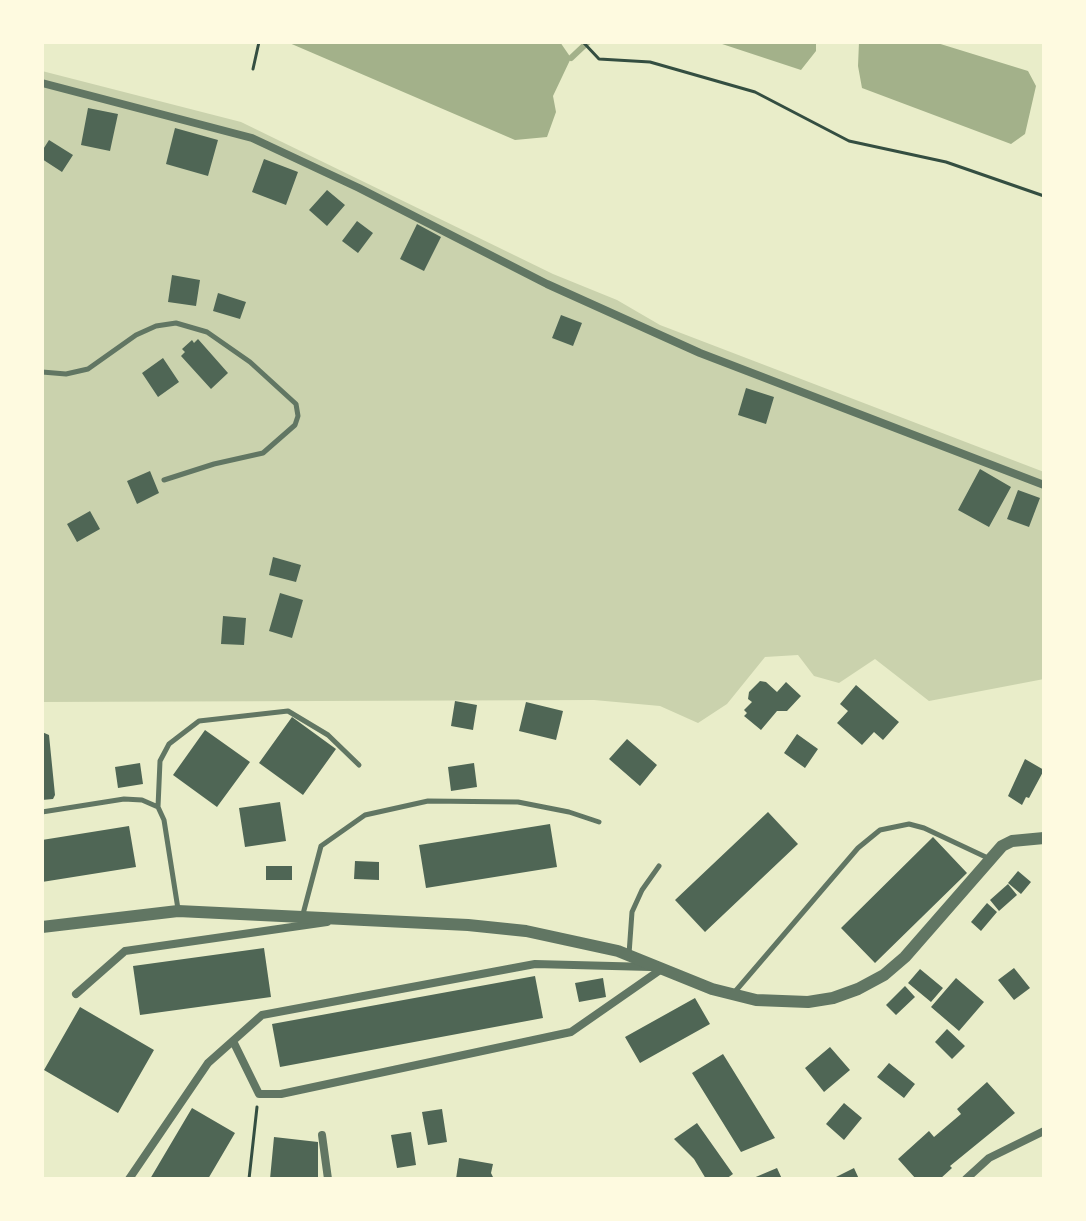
<!DOCTYPE html>
<style>
body{margin:0}
#map{position:relative;width:1086px;height:1221px;overflow:hidden;background:#e9edc9;font-family:"IBM Plex Sans",sans-serif}
canvas{display:block}
.frame{position:absolute;inset:0;border:44px solid #fefae0;pointer-events:none}
</style>
<div id="map">
<canvas width="1086" height="1221"></canvas>
<div class="frame"></div>
</div>
<script>
const context = document.querySelector('canvas').getContext('2d');
context.lineJoin = 'round';
function fillPath(path, color) {
  context.fillStyle = color;
  context.fill(path, 'evenodd');
}
function poly(rows) {
  const path = new Path2D();
  for (const r of rows) {
    path.moveTo(r[0], r[1]);
    for (let i = 2; i < r.length; i += 2) path.lineTo(r[i], r[i + 1]);
  }
  return path;
}
function strokePath(path, color, width, dash) {
  context.strokeStyle = color;
  context.lineWidth = width;
  context.lineCap = dash ? 'butt' : 'round';
  context.setLineDash(dash || []);
  context.stroke(path);
}
const green = poly([
 [42,71,241,122,553,274,617,300,660,325,1044,472,1044,679,929,701,875,659,839,683,814,676,798,655,765,657,727,704,698,723,660,706,594,700,42,702]
]);
const water = poly([
 [287,42,560,42,571,58,553,96,556,112,547,137,515,140],
 [716,42,816,42,816,51,801,70],
 [859,42,934,42,1028,71,1036,86,1025,134,1011,144,862,88,858,66]
]);
const stream = poly([
 [571,58,588,42]
]);
const building = poly([
 [88,108,118,114,110,151,81,145],
 [175,128,218,140,208,176,166,164],
 [49,140,73,155,62,172,42,159,42,151],
 [264,159,298,172,286,205,252,192],
 [327,190,345,205,327,226,309,210],
 [357,221,373,233,358,253,342,241],
 [417,224,441,237,424,271,400,259],
 [172,275,200,280,196,306,168,302],
 [218,293,246,302,240,319,213,311],
 [561,315,582,323,573,346,552,338],
 [198,339,228,373,211,389,181,356,185,352,182,349,192,340,194,343],
 [163,358,179,382,158,397,142,373],
 [746,388,774,397,766,424,738,415],
 [980,469,1011,487,989,527,958,510],
 [150,471,159,493,137,504,127,481],
 [1018,490,1040,498,1029,527,1007,519],
 [90,511,100,529,77,542,67,524],
 [273,557,301,565,296,582,269,575],
 [280,593,303,600,292,638,269,631],
 [223,616,246,618,244,645,221,644],
 [760,681,766,682,777,692,786,682,801,696,787,711,777,711,761,730,744,716,747,713,744,710,752,702,748,699,749,692],
 [856,685,899,722,883,740,874,732,862,745,837,723,848,711,840,704],
 [455,701,477,705,473,730,451,726],
 [526,702,563,711,556,740,519,731],
 [292,717,336,749,303,795,259,763],
 [205,730,250,762,217,807,173,775],
 [42,732,49,735,55,795,53,799,42,800],
 [797,734,818,749,805,768,784,753],
 [627,739,657,765,640,786,609,759],
 [1025,759,1044,770,1029,798,1026,797,1022,805,1008,796],
 [140,763,143,784,118,788,115,767],
 [474,763,477,787,451,791,448,767],
 [280,802,286,841,245,847,239,808],
 [768,812,798,844,705,932,675,900],
 [550,824,557,867,426,888,419,845],
 [129,826,136,867,42,882,42,840],
 [933,837,967,873,875,963,841,928],
 [355,861,379,862,379,880,354,879],
 [266,866,292,866,292,880,266,880],
 [1018,871,1031,882,1021,894,1008,883],
 [1008,884,1017,895,999,911,990,900],
 [987,903,997,912,981,931,971,922],
 [264,948,271,997,140,1015,133,966],
 [1014,968,1030,988,1014,1000,998,980],
 [920,969,943,988,931,1002,908,983],
 [535,976,543,1018,280,1067,272,1024],
 [603,978,606,997,579,1002,575,983],
 [956,978,984,1002,959,1031,931,1007],
 [905,986,915,997,896,1015,886,1005],
 [695,998,710,1024,640,1063,625,1037],
 [80,1007,154,1050,118,1113,44,1070],
 [947,1029,965,1046,952,1059,935,1042],
 [830,1047,850,1070,824,1092,805,1068],
 [723,1054,775,1138,741,1152,692,1073],
 [889,1063,915,1084,904,1098,877,1077],
 [987,1082,1015,1113,950,1166,952,1168,940,1179,916,1179,898,1159,929,1131,934,1137,961,1114,957,1109],
 [844,1103,862,1118,844,1140,826,1124],
 [192,1108,235,1133,208,1179,150,1179],
 [442,1109,447,1142,428,1145,422,1112],
 [697,1123,733,1174,726,1179,706,1179,694,1159,674,1139],
 [411,1132,416,1165,397,1168,391,1135],
 [274,1137,318,1142,318,1179,270,1179],
 [459,1158,493,1164,491,1173,494,1179,456,1179],
 [777,1168,782,1179,751,1179],
 [854,1168,859,1179,832,1179]
]);
const path = poly([
 [583,42,599,59,650,62,755,92,849,141,946,162,1044,196],
 [253,69,259,42],
 [249,1179,257,1107]
]);
const service = poly([
 [42,372,66,374,88,369,136,335,156,326,176,323,207,332,250,362,296,404,298,416,295,425,263,453,214,464,164,480],
 [158,807,160,761,169,744,199,721,288,711,328,735,359,765],
 [42,812,124,799,142,800,158,807,164,820,178,909],
 [303,914,321,846,365,815,428,801,518,802,569,812,599,822],
 [629,954,632,912,642,890,659,866],
 [733,994,858,848,880,830,909,824,924,828,990,859]
]);
const minor = poly([
 [42,83,252,138,359,188,547,284,700,353,1044,485],
 [76,994,125,951,327,922],
 [233,1041,259,1094,281,1094,571,1032,663,968],
 [322,1135,328,1179],
 [129,1179,208,1063,262,1015,535,964,651,967],
 [966,1179,989,1158,1044,1131]
]);
const tertiary = poly([
 [42,927,178,911,468,925,526,931,618,951,712,989,756,1000,808,1002,833,998,858,989,884,975,905,957,1002,846,1012,841,1044,838]
]);
fillPath(green, '#cad2ad');
fillPath(water, '#a3b18a');
strokePath(stream, '#a3b18a', 6);
fillPath(building, '#4f6655');
strokePath(path, '#344e41', 3);
strokePath(service, '#617663', 5);
strokePath(minor, '#617663', 8);
strokePath(tertiary, '#617663', 12);
</script>
